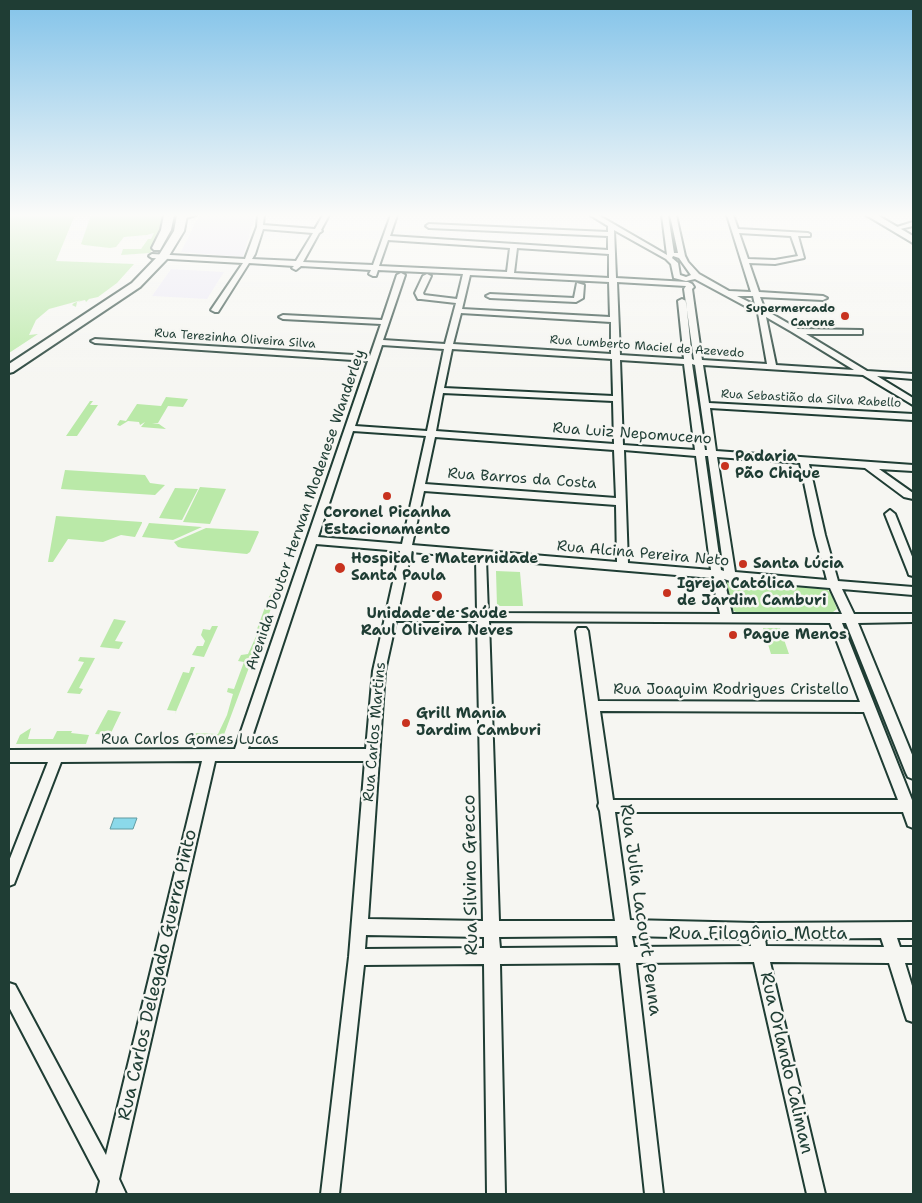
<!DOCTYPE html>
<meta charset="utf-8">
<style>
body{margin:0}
#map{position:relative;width:922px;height:1203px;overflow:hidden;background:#f6f6f2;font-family:"Shantell Sans",sans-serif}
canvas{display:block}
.frame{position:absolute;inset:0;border:10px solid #1f3d34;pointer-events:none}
</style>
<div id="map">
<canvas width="922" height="1203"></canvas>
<div class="frame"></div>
</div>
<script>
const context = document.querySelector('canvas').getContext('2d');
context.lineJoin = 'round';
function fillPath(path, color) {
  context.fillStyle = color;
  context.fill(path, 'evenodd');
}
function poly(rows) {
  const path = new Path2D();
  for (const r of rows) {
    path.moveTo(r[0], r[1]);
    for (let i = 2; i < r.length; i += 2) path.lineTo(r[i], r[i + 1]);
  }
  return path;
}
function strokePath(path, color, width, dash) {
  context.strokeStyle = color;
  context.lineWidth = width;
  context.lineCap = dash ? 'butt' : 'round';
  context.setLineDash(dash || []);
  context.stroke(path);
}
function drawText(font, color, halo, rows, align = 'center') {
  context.font = font + ' "Shantell Sans",sans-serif';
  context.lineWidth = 5;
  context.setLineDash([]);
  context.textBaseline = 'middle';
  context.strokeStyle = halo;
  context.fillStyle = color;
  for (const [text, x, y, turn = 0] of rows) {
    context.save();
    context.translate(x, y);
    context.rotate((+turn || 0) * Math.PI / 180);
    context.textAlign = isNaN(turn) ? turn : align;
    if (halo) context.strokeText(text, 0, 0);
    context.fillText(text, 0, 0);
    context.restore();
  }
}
const built = poly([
 [199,215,255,215,243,257,181,252],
 [171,269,224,272,207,299,152,296]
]);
const green = poly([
 [9,215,75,215,56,261,134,264,117,283,98,297,89,299,86,302,85,300,77,302,76,307,72,305,74,303,82,300,49,309,36,320,29,335,38,334,9,353],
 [91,215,165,215,162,230,150,253,121,255,123,249,141,249,148,239,151,239,154,233,147,235,124,237,116,247,110,248,84,245,81,244],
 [166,397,188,399,183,407,168,406,158,423,152,423,159,424,166,429,141,427,145,422,140,425,139,422,128,421,120,426,117,425,120,420,126,421,137,404,161,406],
 [90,401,93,401,90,405,98,405,77,436,66,436],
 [65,470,145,475,150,483,165,485,155,495,61,489],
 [200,487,226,489,210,524,183,522],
 [175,488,198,489,182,520,159,518],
 [56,516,142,522,142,523,135,537,121,535,103,542,68,539,53,562,48,562],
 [149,523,202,527,173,540,142,537],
 [206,528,258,531,259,532,250,552,247,554,182,548,178,547,174,542],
 [496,571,520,572,523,606,497,606],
 [731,579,825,588,831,593,837,609,833,612,736,612,728,608,724,581],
 [279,587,222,740,218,743,187,743,191,734,194,733,218,734,227,715,233,694,227,692,228,688,234,689,244,662,238,661,241,655,248,654,259,630,257,629,268,599,274,588],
 [114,619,126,621,115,641,123,642,119,649,100,647],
 [212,626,218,626,204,657,192,655,197,646,203,646,205,641,201,635,203,629,210,630],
 [763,628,780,628,789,654,771,654],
 [80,657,95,658,79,688,83,689,80,694,67,693,84,662,78,661],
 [191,667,195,667,175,714,176,711,167,710,183,672,189,673],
 [108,710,121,712,110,735,95,734],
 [31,728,28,739,53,739,57,731,72,731,71,733,89,735,86,744,16,744,20,735]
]);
const water = poly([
 [114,818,137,818,133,829,110,829,114,818]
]);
const minor = poly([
 [181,215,196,215,182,219,179,217,181,215],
 [258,215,264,215,263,225,315,229,323,215,329,215,321,230,322,231,319,233,303,262,373,265,391,215,397,215,390,236,608,250,608,236,429,228,426,226,429,224,608,232,608,226,590,215,598,215,667,255,662,215,668,215,674,253,678,253,670,215,676,215,685,256,688,262,699,274,729,291,751,292,727,215,733,215,738,229,808,233,810,234,810,236,798,236,804,258,775,264,749,263,759,292,823,296,827,298,823,300,760,297,765,310,798,329,862,330,862,334,806,334,867,371,913,374,913,379,877,376,913,398,913,405,863,375,703,365,709,403,913,414,913,420,710,408,716,451,913,465,913,471,879,469,913,493,913,499,904,497,865,468,809,464,825,535,838,581,913,587,913,595,842,589,854,614,913,614,913,622,858,623,913,757,913,779,908,777,906,773,846,623,842,623,912,800,913,800,913,828,908,826,903,812,615,812,630,920,755,923,913,922,913,938,897,938,900,947,913,947,913,963,905,963,913,989,913,1022,907,1020,905,1014,889,963,770,962,825,1194,807,1194,754,962,636,963,663,1194,645,1194,620,963,500,964,505,1194,487,1194,484,964,364,965,339,1194,321,1194,349,957,365,761,215,761,119,1179,126,1194,97,1194,100,1181,9,1007,9,983,15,985,106,1155,202,761,61,762,14,884,9,886,9,861,48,762,9,762,9,750,235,749,368,361,95,343,91,341,95,339,370,356,381,324,283,319,279,317,283,315,382,320,397,275,401,273,405,275,383,340,445,344,456,303,421,299,418,299,415,293,423,276,427,274,431,276,423,293,424,295,457,299,463,274,378,270,376,276,373,276,369,274,371,270,301,266,296,270,292,268,294,266,249,263,218,312,215,312,211,310,243,263,152,258,149,256,152,254,245,259,257,227,258,215],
 [263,229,313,233,296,261,252,259,255,254,263,229],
 [614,230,666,259,671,264,674,278,686,281,695,279,758,313,767,364,702,360,692,289,694,287,692,284,688,282,616,278,614,230],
 [739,233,791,236,798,256,775,260,748,259,739,233],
 [388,240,510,248,507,272,379,266,388,240],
 [517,248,609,254,609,278,514,273,517,248],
 [673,256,679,258,691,275,686,277,680,275,678,263,672,258,673,256],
 [470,275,609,282,610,317,462,309,470,275],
 [617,282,686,286,684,289,694,360,692,359,686,301,682,299,678,301,684,359,620,355,617,282],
 [737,296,753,296,755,305,737,296],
 [461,313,611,322,611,354,453,344,461,313],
 [766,317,792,332,854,370,776,365,766,317],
 [382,345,444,349,427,431,355,426,382,345],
 [452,349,612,359,613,396,444,388,452,349],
 [620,360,684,364,695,450,623,445,620,360],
 [692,364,695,365,707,450,705,450,692,364],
 [443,393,613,401,614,444,436,431,443,393],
 [353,431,426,436,402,544,318,537,353,431],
 [435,437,614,450,616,498,425,484,435,437],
 [624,450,696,456,711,570,628,563,624,450],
 [705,456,708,456,724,571,721,570,705,456],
 [717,457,800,463,815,535,827,580,735,572,717,457],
 [424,491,616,505,617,562,412,545,424,491],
 [316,544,400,551,373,671,366,749,248,749,316,544],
 [411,552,476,558,477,612,398,612,411,552],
 [486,559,712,578,720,614,488,613,486,559],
 [724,579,730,581,734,580,830,588,842,614,732,614,724,579],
 [396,621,477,621,483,921,368,919,385,671,396,621],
 [489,621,830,623,860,702,598,701,588,631,586,628,578,628,576,631,599,803,598,806,600,811,615,921,499,921,489,621],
 [600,711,864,712,898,800,613,800,600,711],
 [366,935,484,937,484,948,365,949,366,935],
 [617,936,618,947,500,948,499,937,617,936],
 [632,936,749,939,751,946,634,947,632,936],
 [881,938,884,947,766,946,765,939,881,938],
 [913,222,913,226,900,229,897,227,913,222],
 [577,283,584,285,583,298,576,302,490,298,486,296,490,294,574,298,577,283],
 [890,510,895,514,913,559,913,576,909,575,908,572,885,514,890,510]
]);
const tertiary = poly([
 [866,215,877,215,913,236,913,243,866,215]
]);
const secondary = poly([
 [164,215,174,215,171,230,160,250,154,250,152,248,161,230,164,215],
 [177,215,187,215,184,231,167,259,140,287,13,372,9,373,9,364,132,283,159,255,174,231,177,215]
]);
const markers = [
 [845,316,5,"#c8321e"],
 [725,466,5,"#c8321e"],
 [387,496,5,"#c8321e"],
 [743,564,5,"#c8321e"],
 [340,568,6,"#c8321e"],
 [667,593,5,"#c8321e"],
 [437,596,6,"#c8321e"],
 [733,635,5,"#c8321e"],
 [406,723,5,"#c8321e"]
];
const farPoinames = [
 ["Supermercado",835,309],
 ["Carone",835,323]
];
const farStreetnames = [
 ["Rua Terezinha Oliveira Silva",235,339,4],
 ["Rua Lumberto Maciel de Azevedo",647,347,4],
 ["Rua Sebastião da Silva Rabello",811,399,3]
];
const streetNames = [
 ["Rua Luiz Nepomuceno",632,434,4],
 ["Rua Barros da Costa",522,479,4],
 ["Avenida Doutor Herwan Modenese Wanderley",306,510,-71],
 ["Rua Alcina Pereira Neto",643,554,5],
 ["Rua Joaquim Rodrigues Cristello",731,690],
 ["Rua Carlos Martins",375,732,-85],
 ["Rua Carlos Gomes Lucas",190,740]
];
const poiNames = [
 ["Padaria",735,457],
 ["Pão Chique",735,474],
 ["Coronel Picanha",387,513,"center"],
 ["Estacionamento",387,530,"center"],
 ["Hospital e Maternidade",351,559],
 ["Santa Paula",351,576],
 ["Santa Lúcia",753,564],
 ["Igreja Católica",677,584],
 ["de Jardim Camburi",677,601],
 ["Unidade de Saúde",437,614,"center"],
 ["Raul Oliveira Neves",437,631,"center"],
 ["Pague Menos",743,635],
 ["Grill Mania",416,714],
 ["Jardim Camburi",416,731]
];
const nearStreetnames = [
 ["Rua Silvino Grecco",471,875,-91],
 ["Rua Julia Lacourt Penna",640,910,82],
 ["Rua Filogônio Motta",758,934],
 ["Rua Carlos Delegado Guerra Pinto",158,975,-77],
 ["Rua Orlando Caliman",786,1063,77]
];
fillPath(built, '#ece9f6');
fillPath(green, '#bae9a8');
fillPath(water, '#8bd9ea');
strokePath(water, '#609ba1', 1);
strokePath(minor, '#1f3d34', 4);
strokePath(tertiary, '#1f3d34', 4);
strokePath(secondary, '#1f3d34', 4);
fillPath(minor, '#f6f6f2');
fillPath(tertiary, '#f6f6f2');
fillPath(secondary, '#f6f6f2');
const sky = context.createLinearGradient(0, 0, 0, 384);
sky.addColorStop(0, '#83c3e9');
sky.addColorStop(0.56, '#fbfbf9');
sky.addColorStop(1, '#fbfbf900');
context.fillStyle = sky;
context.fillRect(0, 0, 922, 384);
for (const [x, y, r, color] of markers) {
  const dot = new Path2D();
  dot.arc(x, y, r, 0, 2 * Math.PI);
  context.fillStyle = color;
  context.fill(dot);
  strokePath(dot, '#f6f6f2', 2);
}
drawText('bold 12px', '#1f3d34', '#f6f6f2', farPoinames, 'right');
drawText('12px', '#1f3d34', '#f6f6f2', farStreetnames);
drawText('15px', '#1f3d34', '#f6f6f2', streetNames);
drawText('bold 15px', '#1f3d34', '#f6f6f2', poiNames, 'left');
drawText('18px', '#1f3d34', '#f6f6f2', nearStreetnames);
</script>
